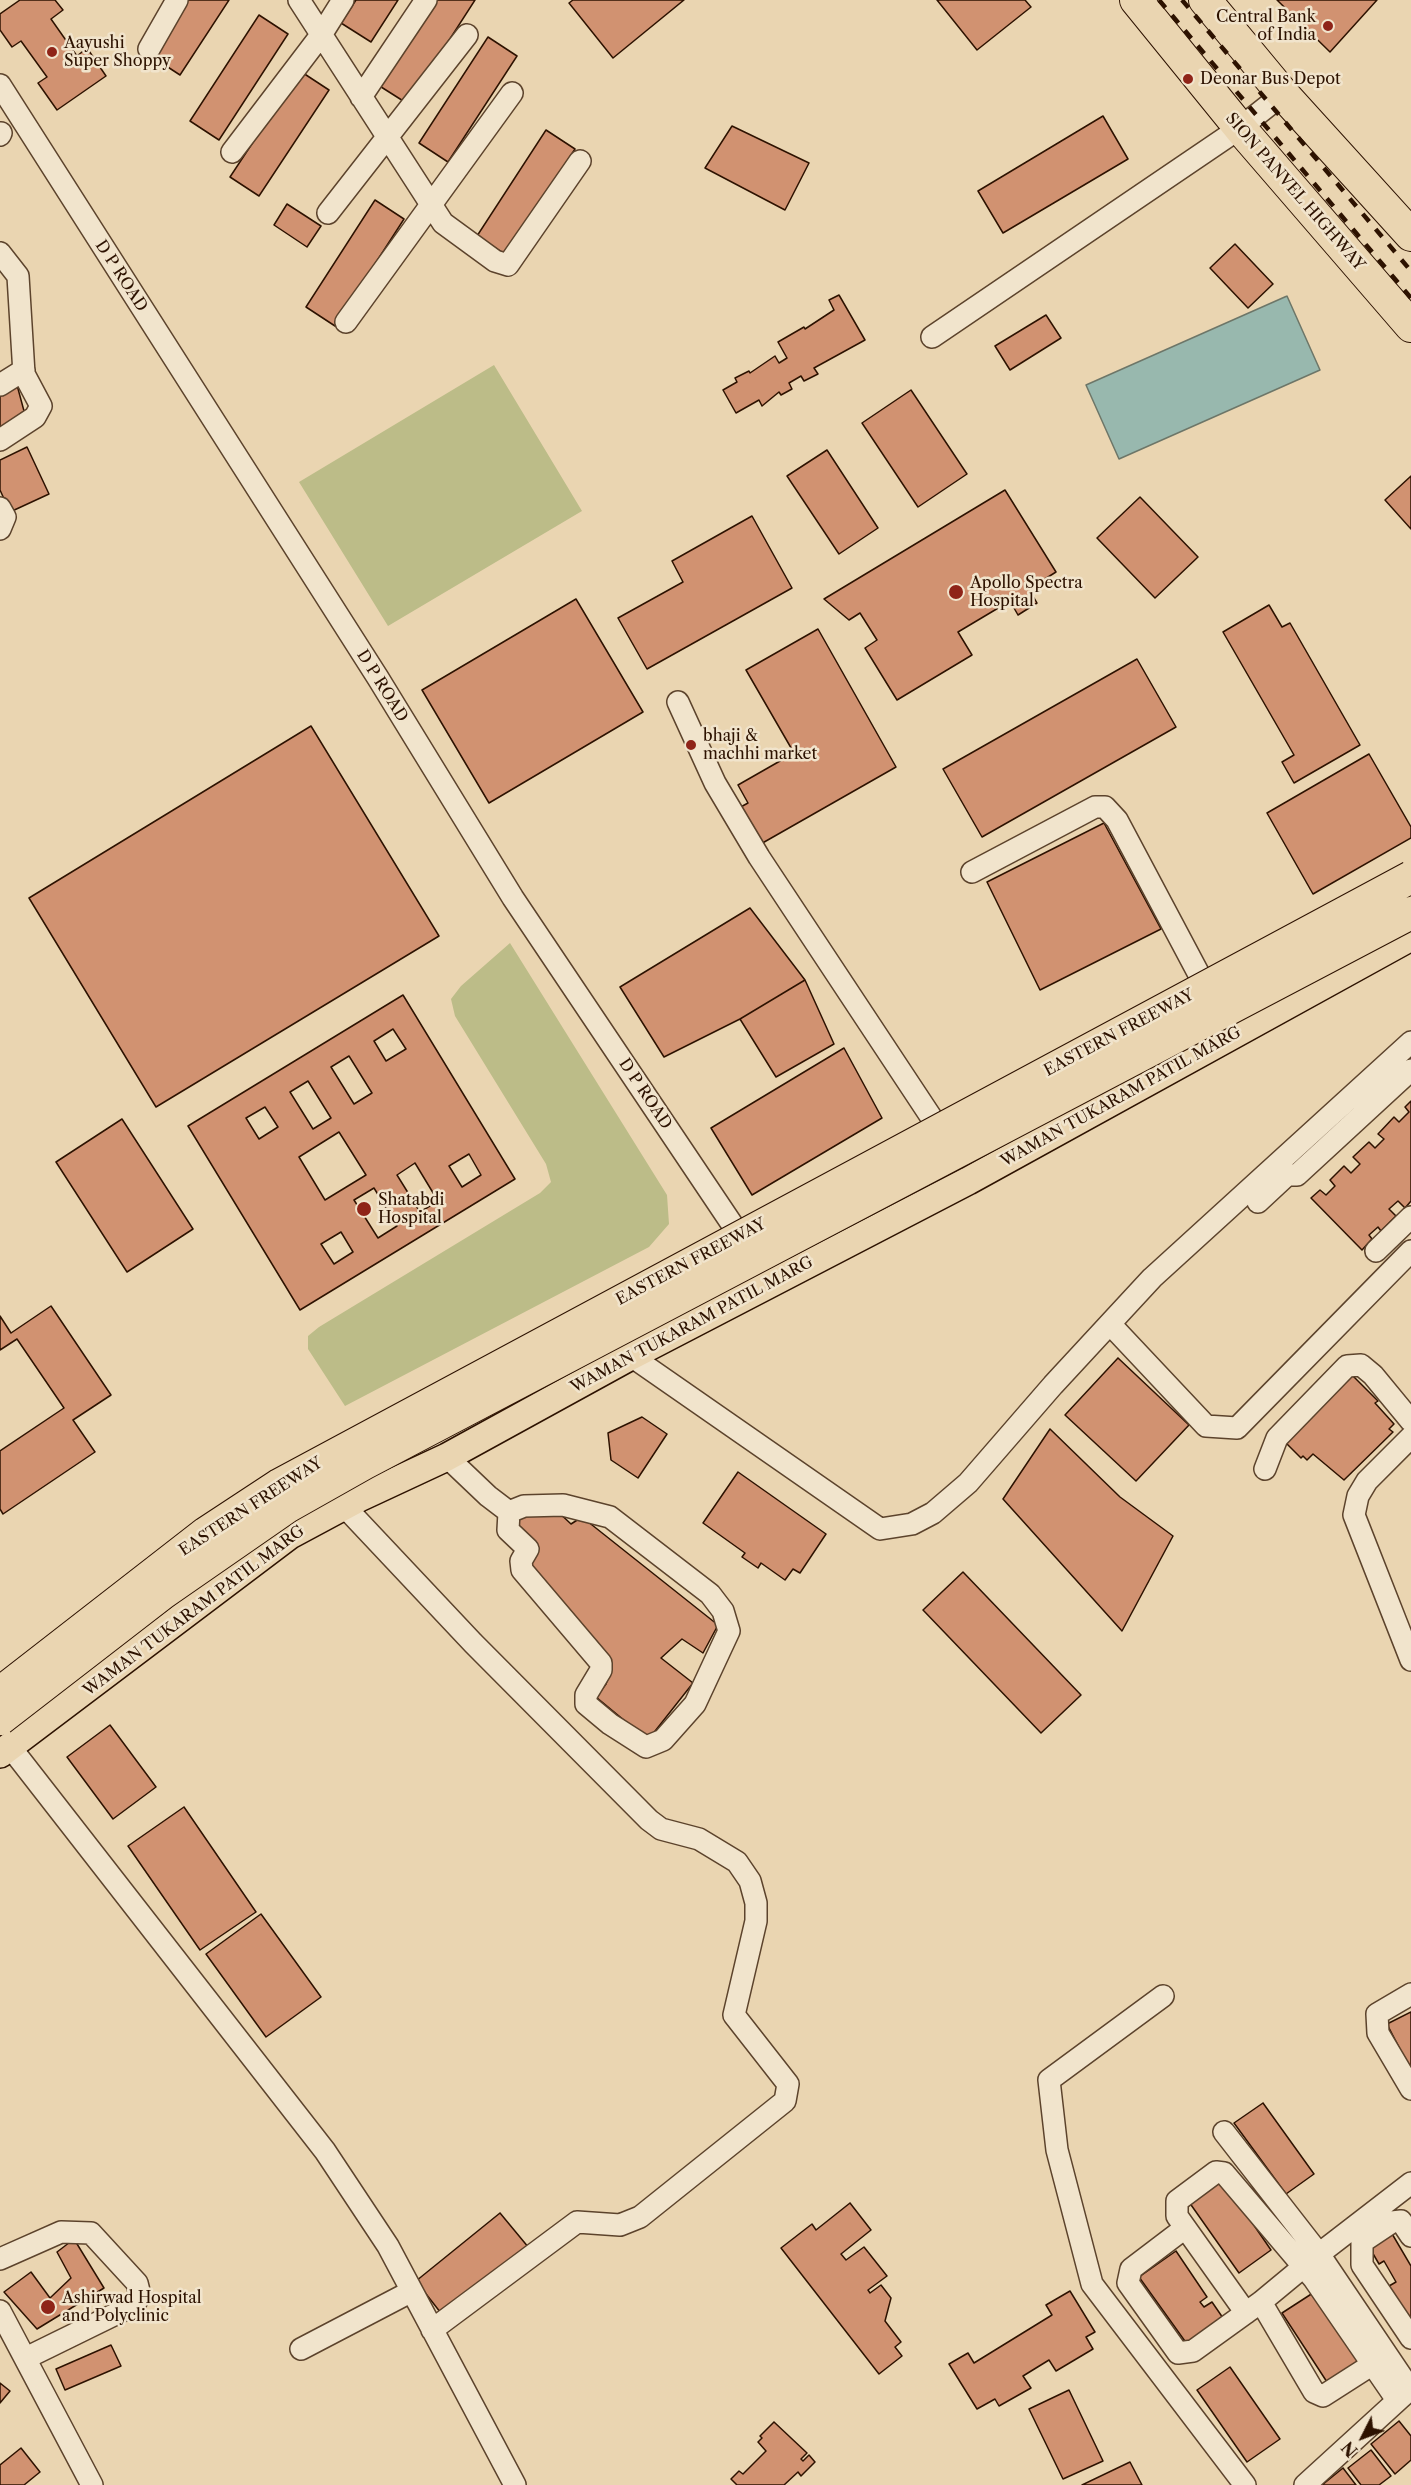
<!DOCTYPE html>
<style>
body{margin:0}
#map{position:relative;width:1411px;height:2485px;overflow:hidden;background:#ead5b1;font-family:"Libre Caslon Text",serif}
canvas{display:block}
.north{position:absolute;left:1333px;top:2407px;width:60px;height:60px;-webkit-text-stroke:4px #f1e4cc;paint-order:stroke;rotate:228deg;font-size:16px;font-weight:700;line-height:24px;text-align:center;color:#2d1200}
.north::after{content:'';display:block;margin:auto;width:21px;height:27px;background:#2d1200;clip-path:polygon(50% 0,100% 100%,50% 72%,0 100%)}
</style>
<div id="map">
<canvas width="1411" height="2485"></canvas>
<div class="north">N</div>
</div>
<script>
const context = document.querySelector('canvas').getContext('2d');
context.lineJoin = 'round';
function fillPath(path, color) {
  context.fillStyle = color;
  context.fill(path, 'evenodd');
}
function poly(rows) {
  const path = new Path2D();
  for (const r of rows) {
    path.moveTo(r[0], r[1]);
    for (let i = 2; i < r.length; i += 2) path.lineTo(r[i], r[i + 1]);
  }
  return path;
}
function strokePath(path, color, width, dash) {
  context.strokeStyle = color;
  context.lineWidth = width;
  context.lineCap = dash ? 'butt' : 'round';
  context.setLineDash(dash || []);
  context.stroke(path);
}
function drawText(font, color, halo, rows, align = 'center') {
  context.font = font + ' "Libre Caslon Text",serif';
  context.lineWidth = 5;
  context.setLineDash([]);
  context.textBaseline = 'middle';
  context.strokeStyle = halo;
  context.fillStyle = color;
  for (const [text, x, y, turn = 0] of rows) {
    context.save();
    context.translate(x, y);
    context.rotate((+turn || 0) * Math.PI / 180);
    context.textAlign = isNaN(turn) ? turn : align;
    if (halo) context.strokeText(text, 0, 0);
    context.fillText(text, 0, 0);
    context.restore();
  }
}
const green = poly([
 [494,365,582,511,388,626,299,482],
 [510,943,667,1195,669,1224,649,1247,345,1406,308,1349,308,1336,319,1327,540,1193,551,1182,546,1164,455,1016,451,999,461,986]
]);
const water = poly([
 [1287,296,1320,370,1119,459,1086,385,1287,296]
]);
const building = poly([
 [20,0,55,0,63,10,51,19,77,56,87,48,106,76,57,110,38,83,47,77,21,41,12,47,0,30,0,14,20,0],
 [187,0,229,0,180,75,151,56,187,0],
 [356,0,398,0,371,42,341,23,356,0],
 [434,0,475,0,408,104,378,85,434,0],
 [573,0,684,0,613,58,569,3,573,0],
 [937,0,1025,0,1031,7,977,50,937,0],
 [1277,0,1377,0,1330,52,1277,0],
 [259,15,288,34,219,140,190,121,259,15],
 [488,37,517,56,448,162,419,143,488,37],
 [300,71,329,90,259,196,230,177,300,71],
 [1103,116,1128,159,1003,233,978,191,1103,116],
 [732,126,809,163,785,210,705,168,732,126],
 [546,130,575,149,506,255,477,236,546,130],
 [375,200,404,219,335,326,306,307,375,200],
 [287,204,321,226,307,247,274,225,287,204],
 [1235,244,1273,284,1248,308,1210,268,1235,244],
 [839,295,865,340,814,368,818,374,804,381,801,376,789,383,792,389,781,395,779,392,762,406,759,400,736,413,723,390,737,382,735,378,749,371,750,373,775,356,779,363,787,358,778,342,804,327,805,329,834,310,829,300,839,295],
 [1046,315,1061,338,1010,370,995,346,1046,315],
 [17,385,24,411,0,429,0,396,17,385],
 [911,390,967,474,918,507,862,423,911,390],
 [27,447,49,494,10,512,0,490,0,460,27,447],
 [827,450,878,528,839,554,787,476,827,450],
 [1411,476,1411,529,1385,500,1411,476],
 [1005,490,1056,572,1029,589,1037,603,1018,615,1010,601,958,632,972,655,897,700,865,648,877,640,860,613,849,620,824,599,1005,490],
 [1140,497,1198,557,1155,598,1097,538,1140,497],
 [752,516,792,588,647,669,618,618,683,582,672,561,752,516],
 [576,599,643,712,489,803,422,690,576,599],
 [1269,605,1282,627,1290,623,1360,745,1294,783,1282,762,1294,755,1223,632,1269,605],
 [818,629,896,767,759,845,737,809,748,803,738,785,794,753,746,670,818,629],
 [1137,659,1176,727,982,837,943,769,1137,659],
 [311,726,439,936,156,1107,29,898,311,726],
 [1369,754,1411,827,1411,838,1313,894,1267,813,1369,754],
 [1104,823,1161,929,1040,990,987,882,1104,823],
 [750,908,805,980,740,1019,664,1057,620,987,750,908],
 [805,980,834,1044,776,1077,740,1019,805,980],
 [403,995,515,1179,300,1310,188,1126,403,995],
 [393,1029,406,1049,386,1061,374,1041,393,1029],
 [349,1056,372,1093,354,1104,331,1067,349,1056],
 [308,1081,331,1118,313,1129,290,1092,308,1081],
 [265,1107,278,1127,259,1139,246,1118,265,1107],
 [339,1132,366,1175,325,1200,299,1157,339,1132],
 [469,1154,481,1175,462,1187,449,1166,469,1154],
 [415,1163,438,1201,420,1212,397,1175,415,1163],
 [374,1188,397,1226,378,1238,354,1200,374,1188],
 [341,1232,353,1252,334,1264,321,1244,341,1232],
 [844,1048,882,1118,752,1195,711,1128,844,1048],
 [1411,1101,1411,1201,1405,1208,1398,1201,1389,1209,1396,1216,1381,1231,1378,1227,1369,1235,1372,1239,1362,1250,1311,1198,1320,1190,1326,1195,1335,1186,1330,1180,1344,1166,1351,1173,1360,1164,1353,1157,1369,1142,1375,1148,1384,1139,1378,1134,1394,1117,1399,1122,1409,1112,1405,1107,1411,1101],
 [122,1119,193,1229,127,1272,56,1162,122,1119],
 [51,1306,111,1395,73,1420,95,1452,3,1514,0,1509,0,1451,64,1408,17,1339,0,1350,0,1316,11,1333,51,1306],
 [1118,1358,1189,1425,1136,1481,1065,1415,1118,1358],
 [1352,1375,1378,1401,1375,1403,1394,1424,1389,1429,1393,1432,1344,1480,1313,1454,1307,1460,1303,1456,1301,1458,1285,1442,1352,1375],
 [642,1417,667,1434,638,1478,611,1460,608,1433,642,1417],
 [1050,1429,1120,1497,1173,1536,1122,1631,1003,1499,1050,1429],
 [738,1472,826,1534,800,1573,793,1569,785,1580,761,1563,758,1568,742,1557,745,1553,703,1523,738,1472],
 [526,1508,554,1508,571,1524,582,1517,718,1625,703,1653,682,1639,661,1658,693,1683,648,1740,596,1697,606,1684,612,1665,526,1567,512,1523,526,1508],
 [963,1572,1081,1695,1041,1733,923,1610,963,1572],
 [110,1725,156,1787,113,1819,67,1757,110,1725],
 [184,1807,256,1912,200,1950,128,1846,184,1807],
 [261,1914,321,1997,266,2037,206,1954,261,1914],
 [1411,2012,1411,2071,1387,2024,1411,2012],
 [1263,2103,1314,2174,1286,2194,1234,2123,1263,2103],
 [1222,2179,1271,2250,1239,2273,1189,2202,1222,2179],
 [850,2203,871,2230,841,2254,846,2260,864,2247,887,2276,868,2290,870,2293,881,2285,891,2298,885,2321,901,2342,895,2347,902,2356,879,2374,781,2248,812,2224,816,2230,850,2203],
 [500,2213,529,2248,444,2317,416,2281,500,2213],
 [1391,2232,1411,2266,1411,2324,1382,2290,1396,2282,1384,2261,1379,2264,1368,2245,1391,2232],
 [74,2239,104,2288,37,2329,4,2292,31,2272,50,2298,71,2278,57,2252,74,2239],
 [1176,2251,1207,2297,1200,2302,1204,2307,1212,2302,1223,2318,1187,2344,1139,2277,1176,2251],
 [1070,2291,1095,2332,1086,2337,1093,2349,1056,2371,1049,2360,1023,2376,1031,2388,999,2406,995,2399,977,2409,949,2364,968,2353,974,2363,1052,2315,1046,2305,1070,2291],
 [1316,2291,1360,2360,1327,2382,1282,2313,1316,2291],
 [111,2345,121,2366,65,2390,56,2369,111,2345],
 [1230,2367,1280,2439,1247,2462,1197,2390,1230,2367],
 [0,2383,10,2391,0,2403,0,2383],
 [1069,2390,1103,2461,1063,2479,1029,2409,1069,2390],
 [1399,2421,1411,2436,1411,2460,1395,2474,1371,2444,1399,2421],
 [774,2422,807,2453,801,2459,803,2461,809,2455,815,2462,801,2476,798,2472,784,2485,737,2485,731,2479,739,2471,743,2474,766,2451,758,2442,762,2438,760,2436,774,2422],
 [21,2448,40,2472,24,2485,0,2485,0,2465,21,2448],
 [1371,2450,1391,2476,1379,2485,1361,2485,1348,2468,1371,2450],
 [1130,2462,1142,2485,1082,2485,1130,2462],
 [1343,2468,1356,2485,1322,2485,1343,2468]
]);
const minor = poly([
 [299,0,443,223,495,261,508,265,580,161],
 [149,49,177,0],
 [0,85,378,678,513,898,748,1248],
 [361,97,426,0],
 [0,135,1,133],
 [232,152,321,35,343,0],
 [328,213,467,35],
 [0,253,18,276,24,374,41,406,35,417,0,440],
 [346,322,512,93],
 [932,337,1240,128,1283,94],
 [0,385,24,370],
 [0,508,5,517,0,529],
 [678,702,715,783,759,857,935,1123],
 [972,872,1095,807,1105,807,1117,820,1203,982],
 [1258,1202,1287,1175,1297,1175,1411,1070],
 [1376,1251,1411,1217],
 [1110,1324,1206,1426,1237,1428,1411,1251],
 [631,1356,880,1529,912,1524,933,1513,968,1483,1053,1385,1152,1278,1411,1042],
 [1411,1437,1367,1481,1358,1496,1354,1515,1411,1660],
 [447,1457,488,1496,509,1512,524,1506,563,1505,610,1517,710,1594,723,1611,729,1631,695,1704,663,1740,646,1747,610,1724,586,1704,586,1695,601,1670,601,1663,522,1570,521,1561,528,1549,508,1530,509,1512],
 [1265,1469,1277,1438,1347,1366,1361,1365,1373,1375,1411,1421],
 [344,1506,473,1643,649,1820,661,1829,699,1839,737,1862,750,1881,756,1903,756,1921,734,2015,788,2084,785,2101,640,2217,620,2225,577,2222,432,2330],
 [11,1748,325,2151,388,2246,515,2485],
 [1411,1994,1377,2014,1378,2033,1411,2089],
 [1163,1996,1049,2080,1057,2150,1092,2284,1245,2485],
 [1224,2132,1319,2254,1411,2183],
 [1185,2228,1131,2269,1128,2283,1178,2353,1193,2351,1261,2302,1319,2254,1410,2389],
 [1411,2236,1401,2221,1392,2222,1362,2242,1362,2265,1411,2338],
 [0,2259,61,2232,91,2233,137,2283,140,2295,134,2305,26,2358],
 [1261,2302,1314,2392,1323,2396,1373,2364],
 [0,2311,92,2485],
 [1246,2313,1177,2216,1177,2201,1216,2172,1224,2173,1314,2279,1397,2400],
 [301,2349,412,2291],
 [1305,2485,1408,2391]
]);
const major = poly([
 [0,1754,290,1535,359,1498,447,1457,631,1356,968,1181,1411,937]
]);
const highway = poly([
 [1136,0,1240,128,1411,326],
 [1205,0,1283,94,1411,235]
]);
const rail = poly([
 [1159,0,1411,298],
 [1182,0,1411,271]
]);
const highwayBridge = poly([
 [0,1693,206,1533,279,1485,1411,877],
 [0,1719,163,1593,287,1507,365,1463,1411,913]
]);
const markers = [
 [1328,26,6,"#8f2418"],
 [52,52,6,"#8f2418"],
 [1188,79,6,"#8f2418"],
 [956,592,8,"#8f2418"],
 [691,745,6,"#8f2418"],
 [364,1209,8,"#8f2418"],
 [48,2307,8,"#8f2418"]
];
const poiNames = [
 ["Central Bank",1316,17,"right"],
 ["of India",1316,35,"right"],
 ["Aayushi",64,43],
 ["Super Shoppy",64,61],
 ["Deonar Bus Depot",1200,79],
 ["Apollo Spectra",970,583],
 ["Hospital",970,601],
 ["bhaji &",703,736],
 ["machhi market",703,754],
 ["Shatabdi",378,1200],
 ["Hospital",378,1218],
 ["Ashirwad Hospital",62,2298],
 ["and Polyclinic",62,2316]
];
const streetNames = [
 ["SION PANVEL HIGHWAY",1295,192,49],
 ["D P ROAD",121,276,57],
 ["D P ROAD",382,686,58],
 ["EASTERN FREEWAY",1119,1033,-28],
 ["D P ROAD",645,1094,56],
 ["WAMAN TUKARAM PATIL MARG",1121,1097,-29],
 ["EASTERN FREEWAY",691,1262,-28],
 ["WAMAN TUKARAM PATIL MARG",692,1325,-28],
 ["EASTERN FREEWAY",251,1507,-33],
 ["WAMAN TUKARAM PATIL MARG",194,1611,-37]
];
fillPath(green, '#bcbc88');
fillPath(water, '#98b8ae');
strokePath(water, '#6d7668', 1.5);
fillPath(building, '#d19271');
strokePath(building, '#2d1200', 1.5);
strokePath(minor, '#5c432c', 24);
strokePath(major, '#2d1200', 30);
strokePath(highway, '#2d1200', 34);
strokePath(minor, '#f1e4cc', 21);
strokePath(major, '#ead5b1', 27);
strokePath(highway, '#ead5b1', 32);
strokePath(rail, '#2d1200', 4.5, [10, 10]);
strokePath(highwayBridge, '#2d1200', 34, []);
strokePath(highwayBridge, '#ead5b1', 32);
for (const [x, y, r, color] of markers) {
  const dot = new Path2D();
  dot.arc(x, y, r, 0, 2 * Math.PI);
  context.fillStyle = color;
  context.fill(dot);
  strokePath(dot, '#f1e4cc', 2);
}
drawText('16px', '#2d1200', '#f1e4cc', poiNames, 'left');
drawText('16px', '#2d1200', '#f1e4cc', streetNames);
</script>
